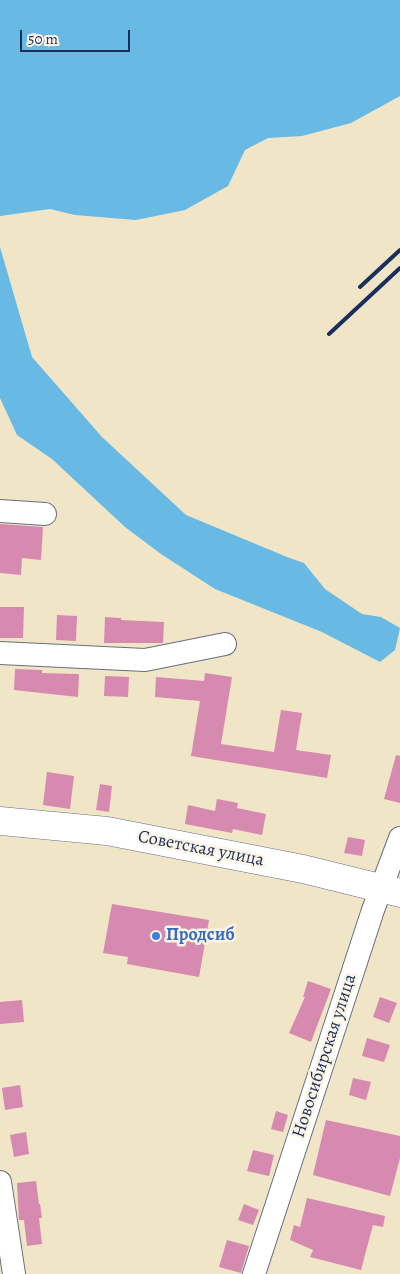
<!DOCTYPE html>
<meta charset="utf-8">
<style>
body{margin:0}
#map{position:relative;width:400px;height:1274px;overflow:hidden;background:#f0e5c7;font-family:Alegreya,serif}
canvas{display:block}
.scale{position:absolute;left:20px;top:30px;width:110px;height:22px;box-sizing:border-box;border:2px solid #1b2f5e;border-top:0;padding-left:6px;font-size:15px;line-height:18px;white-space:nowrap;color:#1b2f5e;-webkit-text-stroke:4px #fcf5e5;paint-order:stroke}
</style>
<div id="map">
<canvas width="400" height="1274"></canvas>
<div class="scale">50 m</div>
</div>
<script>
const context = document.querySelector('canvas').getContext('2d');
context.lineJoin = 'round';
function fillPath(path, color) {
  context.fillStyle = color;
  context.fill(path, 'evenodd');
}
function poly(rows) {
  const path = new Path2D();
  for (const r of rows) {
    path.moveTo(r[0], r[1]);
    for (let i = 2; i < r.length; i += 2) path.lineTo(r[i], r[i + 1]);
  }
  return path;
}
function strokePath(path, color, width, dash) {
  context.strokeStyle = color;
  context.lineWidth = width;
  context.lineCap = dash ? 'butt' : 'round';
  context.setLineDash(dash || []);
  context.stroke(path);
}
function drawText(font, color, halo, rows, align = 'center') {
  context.font = font + ' Alegreya,serif';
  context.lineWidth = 5;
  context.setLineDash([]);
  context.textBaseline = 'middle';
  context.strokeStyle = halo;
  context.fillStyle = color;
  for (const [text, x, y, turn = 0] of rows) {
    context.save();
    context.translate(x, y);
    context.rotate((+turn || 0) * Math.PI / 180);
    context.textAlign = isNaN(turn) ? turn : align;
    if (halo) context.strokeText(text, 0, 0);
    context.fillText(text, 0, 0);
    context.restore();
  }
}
const water = poly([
 [0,0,400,0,400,96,351,123,302,136,268,138,245,150,228,186,185,210,136,220,75,215,50,209,0,216],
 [0,247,32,357,102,437,186,515,287,557,304,563,325,589,362,614,381,617,400,628,395,650,380,662,322,632,215,589,161,554,125,527,52,459,17,435,0,398]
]);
const building = poly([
 [0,524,43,527,41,560,22,558,21,575,0,573],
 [0,607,24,607,23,638,0,638],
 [57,615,77,616,76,641,56,640],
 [105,617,121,618,121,620,164,622,163,643,104,643],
 [15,669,42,670,42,673,79,674,78,697,14,690],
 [205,673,232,677,221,744,274,752,281,710,302,713,296,750,331,755,327,778,191,756,200,701,155,697,156,677,204,681],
 [105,676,129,677,128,697,104,696],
 [396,755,400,756,400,803,384,799],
 [47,772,74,776,70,809,43,805],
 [100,784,112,786,109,812,96,810],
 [217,799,238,803,237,808,266,814,262,835,233,829,232,833,185,824,188,805,215,811],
 [348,837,365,840,362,856,344,853],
 [112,904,209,920,199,977,127,964,128,957,103,953],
 [308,981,331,989,311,1042,289,1033,305,997,303,997],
 [380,997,397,1003,389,1023,373,1017],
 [22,1000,24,1022,0,1024,0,1002],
 [367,1038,390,1045,384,1062,362,1056],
 [353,1078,371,1082,366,1100,349,1095],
 [20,1085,23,1107,5,1110,2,1088],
 [276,1111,288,1115,283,1132,271,1129],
 [326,1120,400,1136,400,1158,390,1196,313,1175],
 [26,1132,29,1154,14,1157,10,1135],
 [253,1150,274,1155,269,1176,247,1171],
 [36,1181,39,1204,40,1204,42,1218,39,1218,42,1244,27,1246,24,1220,19,1220,17,1183],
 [307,1198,385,1216,383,1227,373,1225,361,1270,310,1257,313,1250,290,1240,294,1225,300,1227],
 [244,1204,259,1210,253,1225,238,1220],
 [227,1240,249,1246,241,1273,219,1267]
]);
const minor = poly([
 [0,511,45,514],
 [0,653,145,660,225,644],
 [0,1182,14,1274],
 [254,1274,373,910,400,838]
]);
const major = poly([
 [0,821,107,831,303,869,400,893]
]);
const rail = poly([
 [360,287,400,250],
 [329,334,400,268]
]);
const markers = [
 [156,936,5,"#3f7fe0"]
];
const streetNames = [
 ["Советская улица",201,849,11],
 ["Новосибирская улица",325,1056,-72]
];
const shopNames = [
 ["Продсиб",166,936]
];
fillPath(water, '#68b9e3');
fillPath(building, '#d68aaf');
strokePath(minor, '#666f83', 24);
strokePath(major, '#666f83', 29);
strokePath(minor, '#fff', 22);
strokePath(major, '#fff', 28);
strokePath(rail, '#1b2f5e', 4);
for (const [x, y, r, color] of markers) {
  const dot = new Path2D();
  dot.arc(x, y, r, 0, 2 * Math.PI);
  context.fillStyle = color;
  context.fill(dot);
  strokePath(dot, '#fcf5e5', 2);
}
drawText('18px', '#1b2f5e', '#fcf5e5', streetNames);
drawText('bold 18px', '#366cbe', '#fcf5e5', shopNames, 'left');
</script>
